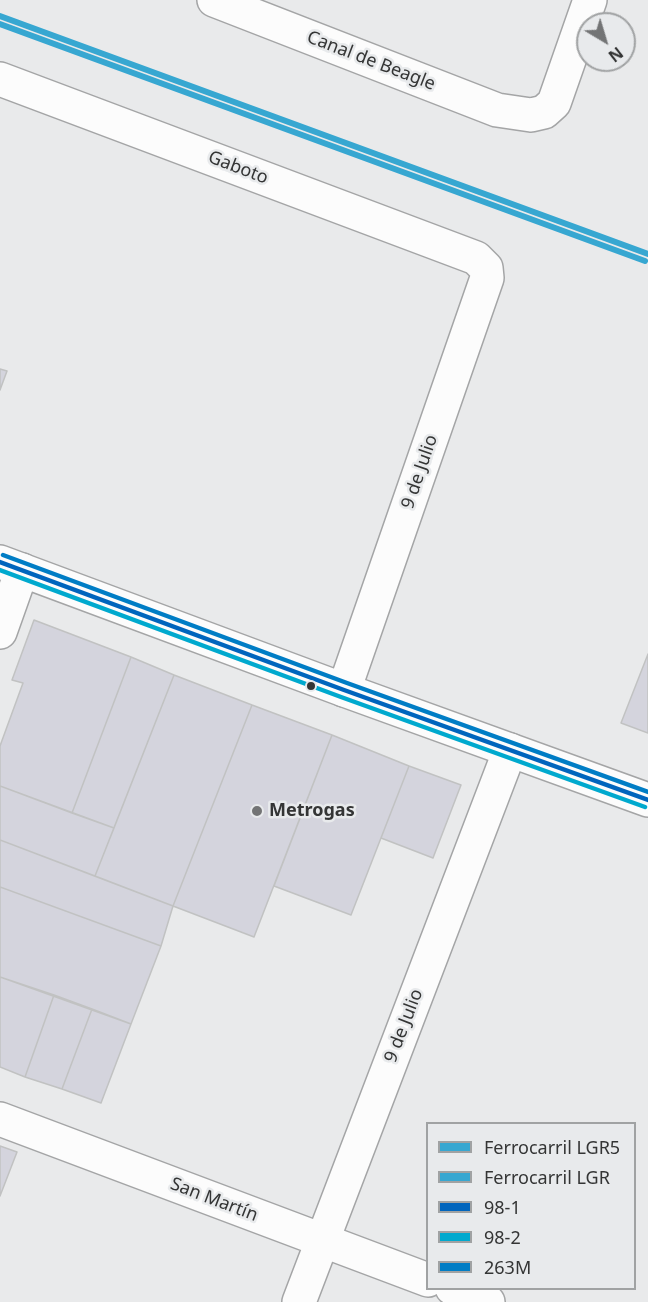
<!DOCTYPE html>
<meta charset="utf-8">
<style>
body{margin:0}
#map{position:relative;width:648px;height:1302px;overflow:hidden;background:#e9eaeb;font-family:"Noto Sans",sans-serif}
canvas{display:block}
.legend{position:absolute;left:426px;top:1122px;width:210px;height:168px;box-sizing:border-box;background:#e8eaec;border:2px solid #a0a2a3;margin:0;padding:8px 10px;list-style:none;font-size:18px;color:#343535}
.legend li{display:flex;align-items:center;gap:12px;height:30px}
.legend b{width:30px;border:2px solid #a0a2a3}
.north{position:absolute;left:576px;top:12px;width:60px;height:60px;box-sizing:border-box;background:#e8eaec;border:2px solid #a0a2a3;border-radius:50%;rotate:142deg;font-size:16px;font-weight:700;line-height:24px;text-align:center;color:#343535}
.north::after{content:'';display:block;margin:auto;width:21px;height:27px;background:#737475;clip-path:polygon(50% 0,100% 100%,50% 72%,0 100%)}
</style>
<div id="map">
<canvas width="648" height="1302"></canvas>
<ul class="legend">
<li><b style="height:8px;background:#37a7d1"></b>Ferrocarril LGR5</li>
<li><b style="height:8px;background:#37a7d1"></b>Ferrocarril LGR</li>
<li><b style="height:8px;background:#0065bd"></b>98-1</li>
<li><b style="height:8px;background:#00a9ce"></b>98-2</li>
<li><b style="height:8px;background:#007dc5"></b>263M</li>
</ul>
<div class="north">N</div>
</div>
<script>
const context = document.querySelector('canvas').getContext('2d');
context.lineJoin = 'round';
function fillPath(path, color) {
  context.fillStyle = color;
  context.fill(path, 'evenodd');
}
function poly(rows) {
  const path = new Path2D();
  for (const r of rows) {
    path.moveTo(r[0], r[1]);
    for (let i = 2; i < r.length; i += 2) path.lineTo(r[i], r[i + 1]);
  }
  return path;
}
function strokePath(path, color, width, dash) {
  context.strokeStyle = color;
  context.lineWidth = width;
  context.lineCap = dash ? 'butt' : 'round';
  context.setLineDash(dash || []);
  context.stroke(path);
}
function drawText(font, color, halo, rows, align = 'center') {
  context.font = font + ' "Noto Sans",sans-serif';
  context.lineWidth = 5;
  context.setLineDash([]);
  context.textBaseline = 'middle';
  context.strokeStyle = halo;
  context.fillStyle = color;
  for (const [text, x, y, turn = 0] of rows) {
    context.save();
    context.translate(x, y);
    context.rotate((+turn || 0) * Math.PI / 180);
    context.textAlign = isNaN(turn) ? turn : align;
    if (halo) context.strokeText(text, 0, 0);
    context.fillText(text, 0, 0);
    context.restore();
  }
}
const building = poly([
 [0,369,7,371,0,390,0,369],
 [34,620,131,657,72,813,0,786,0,746,23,683,12,680,34,620],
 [648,654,648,733,621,723,648,654],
 [131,657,174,675,114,828,72,813,131,657],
 [174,675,252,705,173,906,95,876,174,675],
 [252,705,332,735,254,937,173,906,252,705],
 [332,735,409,766,351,915,274,886,332,735],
 [409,766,461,785,433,858,381,838,409,766],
 [0,786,114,828,95,876,0,840,0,786],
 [0,840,173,906,161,946,0,887,0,840],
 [0,887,161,946,131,1024,0,977,0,887],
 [0,977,54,995,25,1077,0,1067,0,977],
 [54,995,92,1009,62,1089,25,1077,54,995],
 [92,1009,131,1024,101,1103,62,1089,92,1009],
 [0,1146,17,1152,0,1196,0,1146]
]);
const street = poly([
 [214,0,497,110,531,115,544,112,554,103,590,0],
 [0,79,476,258,486,268,487,278,344,690],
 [0,632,22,570],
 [0,1119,428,1280],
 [452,1288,488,1302],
 [299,1302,510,750]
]);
const secondary = poly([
 [0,562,344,690,648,800]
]);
const bus1 = poly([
 [0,562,344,690,648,800]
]);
const bus2 = poly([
 [0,570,341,697,645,807]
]);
const bus3 = poly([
 [3,555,347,683,648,792]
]);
const rail1 = poly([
 [0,16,648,254]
]);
const rail2 = poly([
 [0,24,645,261]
]);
const markers = [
 [311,686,5,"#343535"],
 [257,811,6,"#737475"]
];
const streetNames = [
 ["Canal de Beagle",371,61,21],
 ["Gaboto",238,168,21],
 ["9 de Julio",420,472,-71],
 ["9 de Julio",404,1026,-69],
 ["San Martín",214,1200,21]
];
const poiNames = [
 ["Metrogas",269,811]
];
fillPath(building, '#d4d4dd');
strokePath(building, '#c1c2c2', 1.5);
strokePath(street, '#a4a5a6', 36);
strokePath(secondary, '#a4a5a6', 36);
strokePath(street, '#fcfcfc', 33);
strokePath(secondary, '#fcfcfc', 33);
strokePath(bus1, '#0065bd', 4.5);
strokePath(bus2, '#00a9ce', 4.5);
strokePath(bus3, '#007dc5', 4.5);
strokePath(rail1, '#37a7d1', 6);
strokePath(rail2, '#37a7d1', 6);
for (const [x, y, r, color] of markers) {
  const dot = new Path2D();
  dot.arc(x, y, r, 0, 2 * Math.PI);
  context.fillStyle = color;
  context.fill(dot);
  strokePath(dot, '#e8eaec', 2);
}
drawText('18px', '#343535', '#e8eaec', streetNames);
drawText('bold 18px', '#343535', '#e8eaec', poiNames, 'left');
</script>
